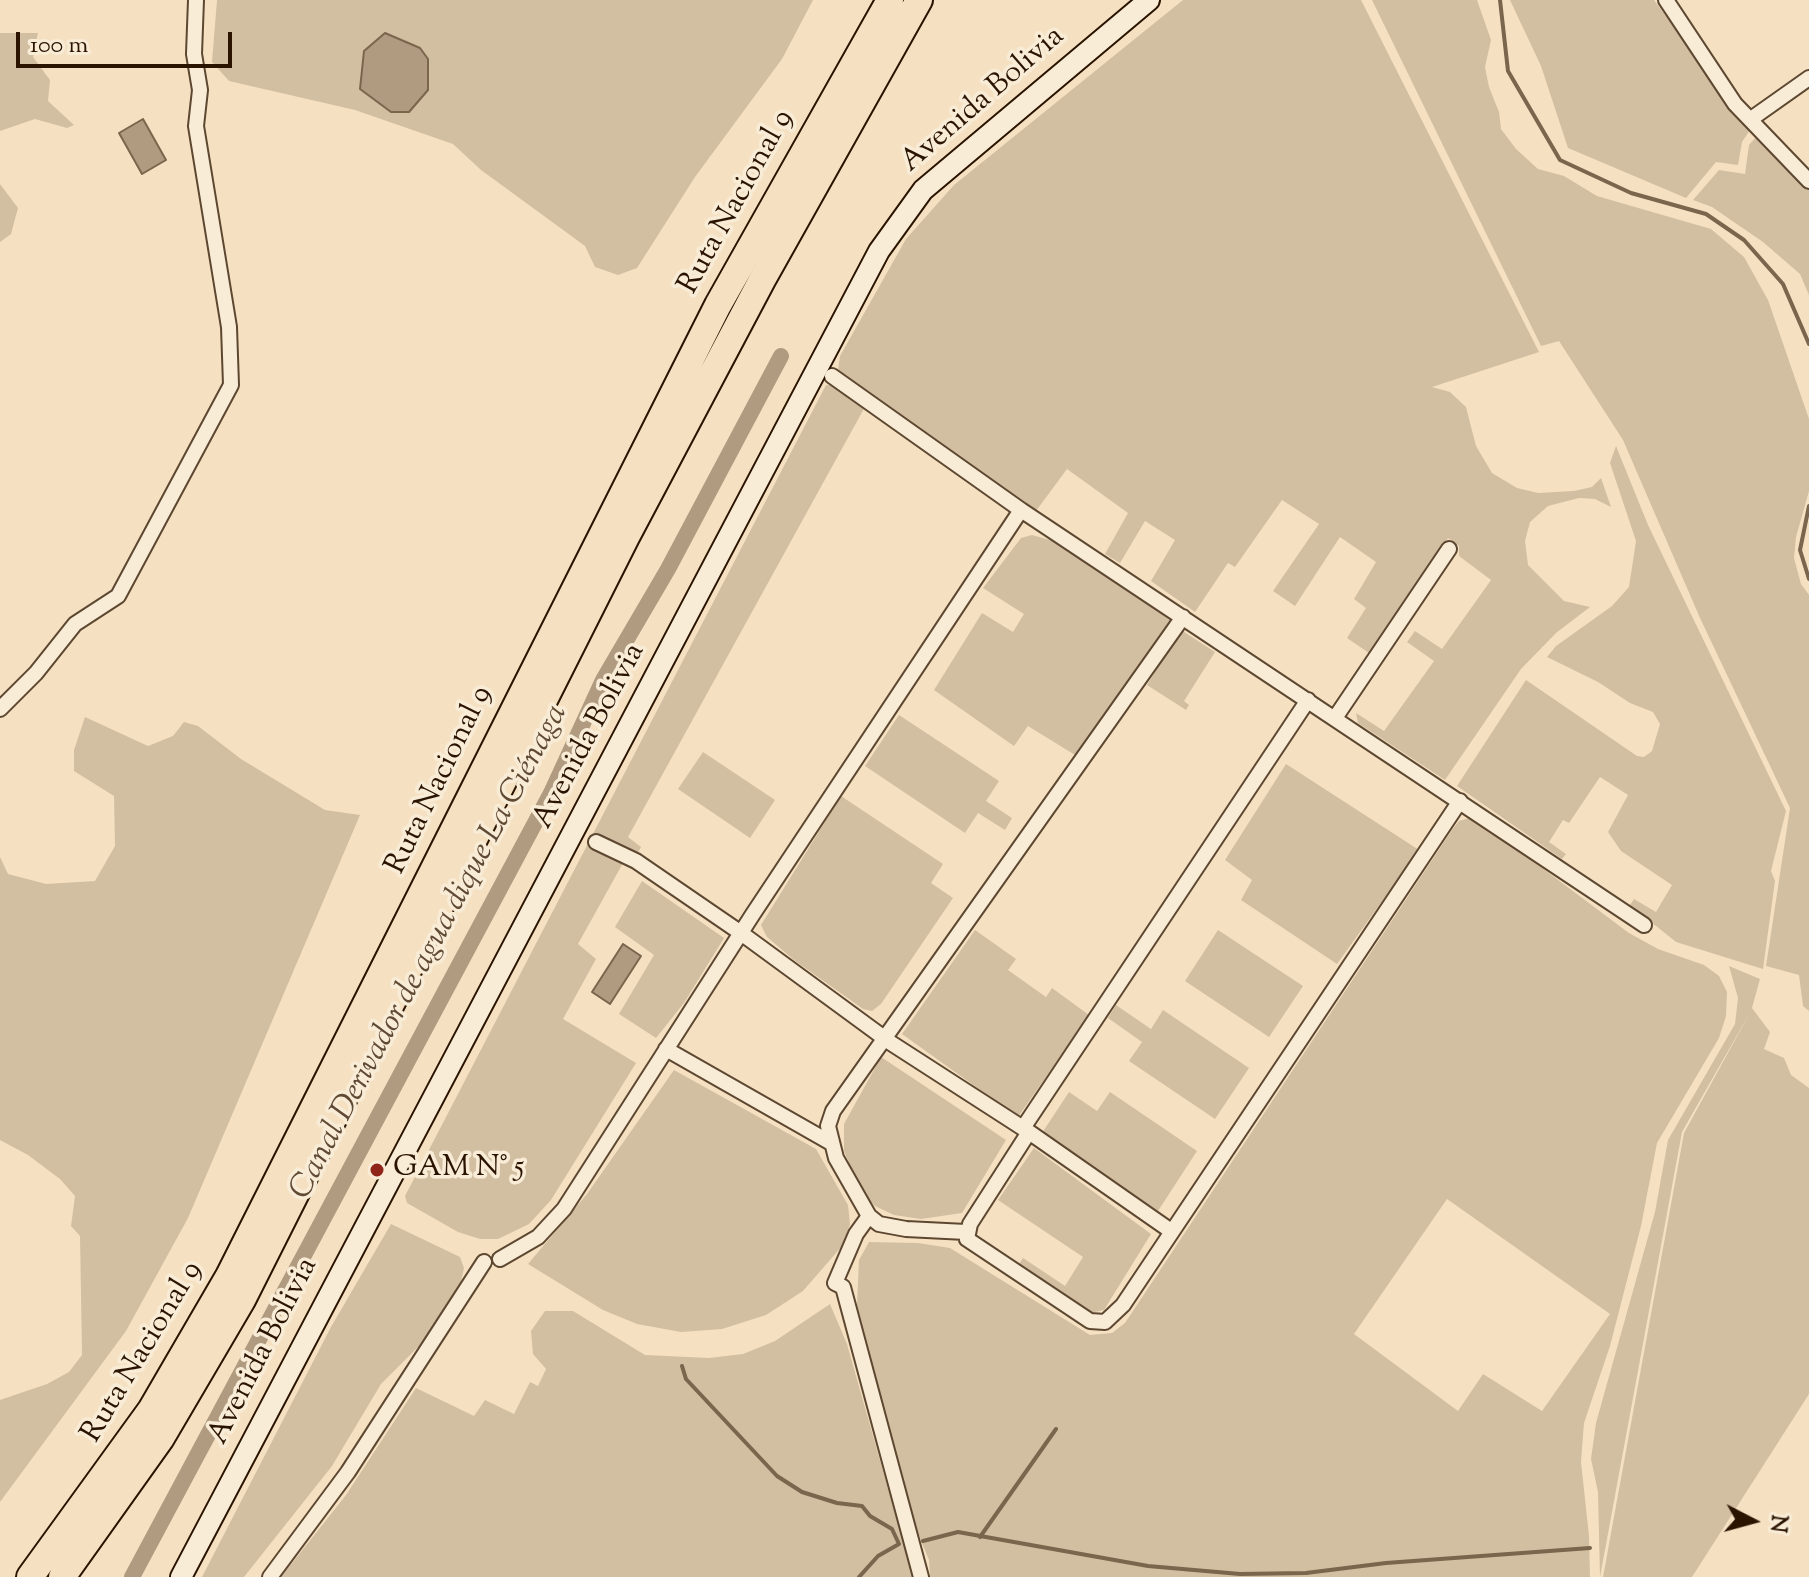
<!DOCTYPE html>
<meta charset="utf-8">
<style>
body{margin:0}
#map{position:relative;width:1809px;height:1577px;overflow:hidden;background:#f5e1c2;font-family:"Sorts Mill Goudy",serif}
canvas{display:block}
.north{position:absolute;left:1713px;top:1481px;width:80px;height:80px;-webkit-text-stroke:6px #f8ecd7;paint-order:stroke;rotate:96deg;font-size:22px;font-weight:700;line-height:32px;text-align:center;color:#2a1400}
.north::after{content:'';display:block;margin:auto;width:28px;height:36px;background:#2a1400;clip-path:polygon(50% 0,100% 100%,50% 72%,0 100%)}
.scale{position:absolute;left:16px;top:32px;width:216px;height:36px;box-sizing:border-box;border:4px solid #2a1400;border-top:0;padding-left:10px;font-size:24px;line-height:28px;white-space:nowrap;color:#2a1400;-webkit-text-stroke:6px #f8ecd7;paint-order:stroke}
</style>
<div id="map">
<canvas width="1809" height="1577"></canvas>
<div class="north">N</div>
<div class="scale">100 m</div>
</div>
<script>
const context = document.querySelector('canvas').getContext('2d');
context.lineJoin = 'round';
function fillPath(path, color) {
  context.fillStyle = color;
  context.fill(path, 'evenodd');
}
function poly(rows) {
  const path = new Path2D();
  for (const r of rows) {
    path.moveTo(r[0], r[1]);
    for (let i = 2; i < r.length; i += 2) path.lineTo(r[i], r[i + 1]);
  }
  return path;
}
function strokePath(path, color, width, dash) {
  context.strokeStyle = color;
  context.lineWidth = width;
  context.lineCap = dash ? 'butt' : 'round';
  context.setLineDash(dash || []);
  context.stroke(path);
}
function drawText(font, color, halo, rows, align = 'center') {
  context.font = font + ' "Sorts Mill Goudy",serif';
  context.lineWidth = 7;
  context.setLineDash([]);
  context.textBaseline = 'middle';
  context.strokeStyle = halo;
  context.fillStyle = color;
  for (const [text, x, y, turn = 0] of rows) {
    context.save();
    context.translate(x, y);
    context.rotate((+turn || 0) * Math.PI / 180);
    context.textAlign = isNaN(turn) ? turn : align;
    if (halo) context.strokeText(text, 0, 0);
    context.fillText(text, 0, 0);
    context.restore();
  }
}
const green = poly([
 [217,0,813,0,782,59,695,177,637,268,618,275,595,267,585,246,481,170,453,144,355,110,229,81,212,62],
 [1183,0,1361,0,1539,352,1432,387,1450,392,1466,407,1476,446,1492,473,1517,488,1538,493,1574,491,1592,487,1601,478,1611,507,1595,499,1579,498,1548,506,1530,522,1525,541,1528,565,1564,601,1590,607,1556,633,1521,669,1445,780,1358,723,1356,713,1384,731,1434,661,1407,642,1415,631,1442,649,1491,580,1459,556,1459,546,1448,538,1369,653,1347,638,1366,608,1354,599,1376,562,1340,537,1295,606,1273,591,1319,524,1282,500,1235,567,1228,563,1195,612,1151,581,1175,540,1145,521,1120,563,1105,554,1128,513,1067,469,1036,511,838,370,840,356,906,239,954,185],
 [1372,0,1477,0,1491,40,1485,67,1489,87,1499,112,1501,129,1516,149,1538,169,1564,176,1597,196,1711,229,1744,257,1768,300,1809,419,1809,491,1796,537,1794,558,1801,584,1809,595,1809,1011,1803,1006,1799,975,1766,966,1790,808,1700,618,1623,440,1559,341,1541,346],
 [1510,0,1654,0,1750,130,1742,142,1738,165,1716,162,1686,198,1568,148,1541,66],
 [0,33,38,33,33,57,50,80,48,101,74,125,67,128,35,119,0,131],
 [1756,137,1809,189,1809,295,1800,274,1763,242,1712,207,1693,200,1719,170,1745,174,1749,145],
 [0,184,18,208,11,234,0,242],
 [826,385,836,386,866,405,628,837,641,847,636,856,597,834,591,844,623,863,578,944,596,959,563,1019,636,1063,551,1200,529,1224,498,1239,480,1239,458,1232,407,1203,405,1196],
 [1616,446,1648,525,1786,811,1771,871,1775,881,1763,969,1676,942,1630,905,1634,899,1656,912,1672,885,1621,851,1608,832,1628,795,1600,777,1569,823,1563,820,1549,842,1566,854,1562,859,1457,786,1526,680,1637,756,1644,757,1652,751,1660,724,1653,712,1630,703,1598,682,1547,657,1556,646,1612,606,1629,587,1636,541,1610,463],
 [1032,535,1064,544,1171,621,1171,629,1127,695,1075,755,1028,726,1014,746,934,690,982,613,1013,632,1024,614,983,588,1021,538],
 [1181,630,1215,652,1184,701,1189,705,1186,710,1147,685],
 [899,715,999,781,986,801,1012,818,1005,830,978,813,965,833,865,766],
 [85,717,148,746,173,736,184,722,198,726,241,759,325,810,360,815,188,1218,126,1331,0,1502,0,1400,47,1384,69,1372,82,1355,80,1236,71,1226,75,1196,60,1179,28,1155,0,1140,0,857,8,874,46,884,95,881,115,846,114,796,74,771,74,750],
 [703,752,775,800,750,838,678,789],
 [1286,764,1419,850,1337,964,1241,900,1252,880,1225,860],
 [841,796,943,864,931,883,953,898,881,1004,872,1011,863,1009,794,960,767,937,761,925],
 [1469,818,1486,826,1629,933,1658,949,1704,965,1719,976,1727,992,1726,1016,1719,1038,1657,1143,1641,1226,1610,1346,1584,1423,1581,1462,1589,1536,1590,1577,930,1577,929,1560,915,1526,857,1306,859,1260,869,1242,918,1243,950,1248,1090,1335,1112,1333,1125,1323,1452,830,1459,821],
 [1447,1199,1610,1314,1542,1411,1483,1374,1458,1411,1354,1334],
 [642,881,724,938,684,1003,656,1038,619,1014,654,955,615,927],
 [975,930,1016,959,1008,970,1046,997,1052,988,1089,1015,1018,1117,902,1034],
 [1218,930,1303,986,1269,1037,1185,981],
 [1729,966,1760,979,1752,1008,1770,1032,1764,1049,1784,1058,1791,1075,1809,1088,1809,1394,1692,1577,1603,1577,1684,1133,1752,1009,1682,1132,1600,1577,1598,1492,1591,1459,1596,1423,1655,1212,1668,1140,1735,1024,1738,998],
 [1116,1005,1151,1029,1163,1010,1249,1068,1215,1119,1129,1061,1142,1042,1108,1018],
 [881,1057,1006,1140,962,1213,921,1219,894,1215,875,1206,861,1192,844,1151,844,1124],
 [674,1070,816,1149,848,1205,850,1224,843,1245,803,1291,766,1315,722,1329,681,1332,637,1324,603,1310,528,1264,587,1194],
 [1069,1092,1097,1111,1110,1092,1197,1151,1158,1211,1042,1133],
 [1034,1148,1151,1234,1104,1310,1090,1313,1017,1267,1023,1258,1065,1286,1083,1257,998,1200],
 [391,1224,460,1257,464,1268,461,1281,423,1342,381,1384,332,1466,244,1577,202,1577,331,1327],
 [830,1304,847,1344,913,1577,281,1577,346,1495,416,1388,474,1416,485,1400,514,1414,530,1382,538,1386,546,1369,533,1354,531,1331,545,1311,573,1311,645,1355,709,1358,743,1354,775,1341]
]);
const water = poly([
 [385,33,420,48,428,59,428,90,409,112,391,112,360,89,364,51,385,33],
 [143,119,166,160,142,174,119,133,143,119],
 [623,944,641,956,610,1004,592,992,623,944]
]);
const stream = poly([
 [1500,0,1508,71,1560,160,1631,193,1706,214,1744,240,1783,284,1809,344],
 [1809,506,1800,550,1809,579],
 [682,1366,686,1379,777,1476,802,1492,837,1503,862,1506,870,1516,892,1529,899,1544,878,1556,859,1577],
 [980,1537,1056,1429],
 [923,1541,958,1532,1148,1566,1240,1574,1306,1573,1386,1563,1590,1548]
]);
const canal = poly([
 [132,1577,551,793,603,680,668,569,781,356]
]);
const street = poly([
 [1666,0,1735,104,1809,181],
 [1751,119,1809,78],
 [832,376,1021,510,1644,925],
 [0,709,36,673,75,624,118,596,231,385,229,327,196,126,200,90,194,54,196,0],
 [1335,718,1449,549],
 [596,842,636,861,741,933,891,1043,1029,1132,1171,1231],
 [666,1049,831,1143],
 [1023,1128,1308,700],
 [1029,1132,970,1224,967,1239,1090,1321,1105,1322,1123,1305,1460,801],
 [869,1216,856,1234,835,1283,843,1287,921,1577],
 [966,1232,906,1229,879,1224,869,1216,836,1158,828,1126,833,1111,1183,617],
 [500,1259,538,1237,564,1209,753,914,1021,510],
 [270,1577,348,1472,484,1262]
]);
const secondary = poly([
 [181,1577,879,251,923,190,1149,0]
]);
const highway = poly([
 [30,1577,151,1410,229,1276,718,305,890,0],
 [62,1577,161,1438,242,1300,626,537,762,280,919,0]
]);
const markers = [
 [377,1170,8,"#8f2418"]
];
const streetNames = [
 ["Avenida Bolivia",984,101,-41],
 ["Ruta Nacional 9",738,203,-61],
 ["Avenida Bolivia",591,737,-62],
 ["Ruta Nacional 9",441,781,-64],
 ["Avenida Bolivia",265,1352,-63],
 ["Ruta Nacional 9",144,1353,-59]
];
const poiNames = [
 ["GAM N° 5",393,1170]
];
const waterNames = [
 ["Canal Derivador de agua dique La Ciénaga",431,953,-62]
];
fillPath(green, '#d2bea1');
fillPath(water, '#b09b80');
strokePath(water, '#7a654d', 2);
strokePath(stream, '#7a654d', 4);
strokePath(canal, '#b09b80', 16);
strokePath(street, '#5d4730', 18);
strokePath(secondary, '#2a1400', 24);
strokePath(highway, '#2a1400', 30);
strokePath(street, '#f8ecd7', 14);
strokePath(secondary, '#f8ecd7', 20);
strokePath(highway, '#f5e1c2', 26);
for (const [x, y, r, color] of markers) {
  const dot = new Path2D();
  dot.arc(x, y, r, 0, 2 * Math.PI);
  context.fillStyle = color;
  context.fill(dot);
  strokePath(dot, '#f8ecd7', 3);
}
drawText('30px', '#2a1400', '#f8ecd7', streetNames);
drawText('30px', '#2a1400', '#f8ecd7', poiNames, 'left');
drawText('italic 32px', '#604a33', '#f8ecd7', waterNames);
</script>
